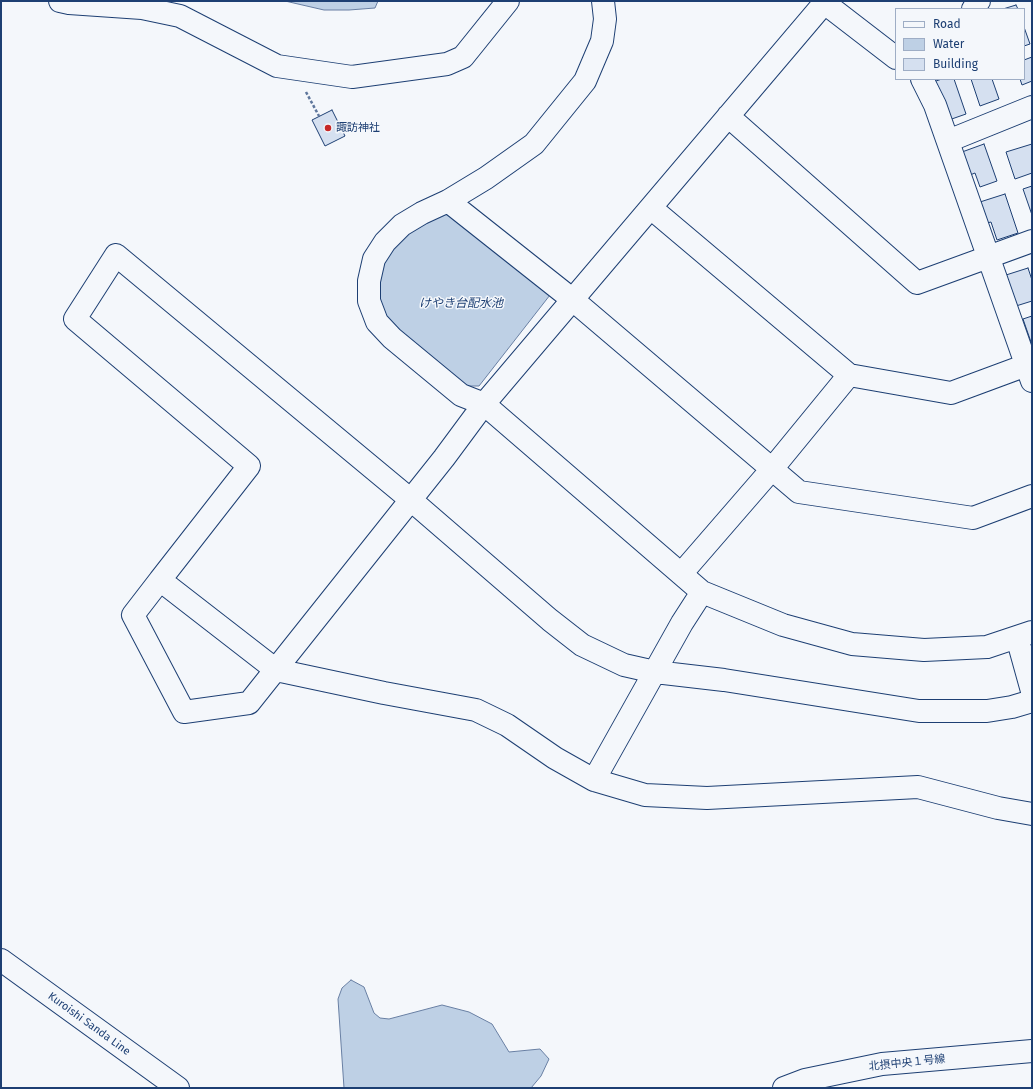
<!DOCTYPE html>
<meta charset="utf-8">
<style>
body{margin:0}
#map{position:relative;width:1033px;height:1089px;overflow:hidden;background:#f4f7fb;font-family:"Fira Sans",sans-serif}
canvas{display:block}
.frame{position:absolute;inset:0;border:2px solid #1d3f73;pointer-events:none}
.legend{position:absolute;left:895px;top:8px;width:130px;height:72px;box-sizing:border-box;background:#f4f7fb;border:1px solid #9eadc5;margin:0;padding:5px 7px;list-style:none;font-size:12px;color:#1d3f73}
.legend li{display:flex;align-items:center;gap:8px;height:20px}
.legend b{width:20px;border:1px solid #9eadc5}
</style>
<div id="map">
<canvas width="1033" height="1089"></canvas>
<div class="frame"></div>
<ul class="legend">
<li><b style="height:5px;background:#f4f7fb"></b>Road</li>
<li><b style="height:11px;background:#bed0e5"></b>Water</li>
<li><b style="height:11px;background:#d5e0f0"></b>Building</li>
</ul>
</div>
<script>
const context = document.querySelector('canvas').getContext('2d');
context.lineJoin = 'round';
function fillPath(path, color) {
  context.fillStyle = color;
  context.fill(path, 'evenodd');
}
function poly(rows) {
  const path = new Path2D();
  for (const r of rows) {
    path.moveTo(r[0], r[1]);
    for (let i = 2; i < r.length; i += 2) path.lineTo(r[i], r[i + 1]);
  }
  return path;
}
function strokePath(path, color, width, dash) {
  context.strokeStyle = color;
  context.lineWidth = width;
  context.lineCap = dash ? 'butt' : 'round';
  context.setLineDash(dash || []);
  context.stroke(path);
}
function drawText(font, color, halo, rows, align = 'center') {
  context.font = font + ' "Fira Sans","Noto Sans JP",sans-serif';
  context.lineWidth = 3;
  context.setLineDash([]);
  context.textBaseline = 'middle';
  context.strokeStyle = halo;
  context.fillStyle = color;
  for (const [text, x, y, turn = 0] of rows) {
    context.save();
    context.translate(x, y);
    context.rotate((+turn || 0) * Math.PI / 180);
    context.textAlign = isNaN(turn) ? turn : align;
    if (halo) context.strokeText(text, 0, 0);
    context.fillText(text, 0, 0);
    context.restore();
  }
}
const water = poly([
 [285,1,378,1,375,8,349,10,324,10,285,1],
 [444,212,550,295,479,386,463,386,388,323,377,296,380,269,403,235,444,212],
 [351,980,364,987,374,1013,380,1018,389,1019,442,1005,469,1012,492,1024,509,1052,540,1049,549,1059,541,1076,531,1088,344,1088,338,999,342,988,351,980]
]);
const building = poly([
 [1016,5,1018,9,1003,9,1016,5],
 [1024,27,1030,44,1024,46,1024,27],
 [1032,57,1032,81,1022,85,1020,79,1024,79,1024,60,1032,57],
 [942,79,954,79,966,114,946,121,933,82,942,79],
 [971,79,992,79,999,99,980,106,971,79],
 [332,110,345,136,325,146,312,120,332,110],
 [984,144,997,181,980,187,975,173,970,175,962,152,984,144],
 [1032,144,1032,173,1015,179,1006,152,1032,144],
 [1032,186,1032,215,1023,189,1032,186],
 [1005,194,1018,233,997,240,991,222,987,223,980,202,1005,194],
 [1028,268,1032,280,1032,301,1016,306,1006,275,1028,268],
 [1032,316,1032,345,1023,319,1032,316]
]);
const path = poly([
 [306,92,319,116]
]);
const minor = poly([
 [60,1,69,3,142,8,180,16,277,66,352,77,447,64,463,57,508,1],
 [822,1,896,58],
 [826,1,484,404,702,592,783,625,852,644,924,650,987,647,1032,632],
 [973,9,979,1],
 [922,79,935,105,1032,381],
 [728,116,917,283,1032,241],
 [948,141,1032,107],
 [448,201,573,300,799,492,973,518,1032,496],
 [651,208,849,375,951,393,1032,363],
 [681,574,772,469,849,375],
 [160,580,133,615,184,712,249,703,444,458,484,404,461,395,392,338,377,322,369,301,369,281,374,259,385,242,402,225,422,213,448,201,486,178,534,144,585,81,602,41,605,19,603,1],
 [1017,637,1032,691],
 [1032,701,1012,707,987,711,919,711,724,680,655,672,624,665,582,645,550,620,411,500,116,255,75,319,249,466,160,580,276,670,384,693,476,710,507,725,555,758,594,780,645,795,707,798,918,787,998,808,1032,814],
 [594,780,682,623,702,592],
 [784,1088,805,1080,882,1064,1032,1051]
]);
const major = poly([
 [1,960,178,1088]
]);
const markers = [
 [328,128,4,"#c62828"]
];
const poiNames = [
 ["諏訪神社",336,128]
];
const streetNames = [
 ["Kuroishi Sanda Line",89,1024,36],
 ["北摂中央１号線",907,1063,-6]
];
const waterNames = [
 ["けやき台配水池",461,304]
];
fillPath(water, '#bed0e5');
strokePath(water, '#687fa3', 1);
fillPath(building, '#d5e0f0');
strokePath(building, '#1d3f73', 1);
strokePath(minor, '#1d3f73', 24);
strokePath(major, '#1d3f73', 24);
strokePath(path, '#5e769c', 2.5, [3, 2]);
strokePath(minor, '#f4f7fb', 22);
strokePath(major, '#f4f7fb', 22);
for (const [x, y, r, color] of markers) {
  const dot = new Path2D();
  dot.arc(x, y, r, 0, 2 * Math.PI);
  context.fillStyle = color;
  context.fill(dot);
  strokePath(dot, '#f4f7fb', 1.5);
}
drawText('11px', '#1d3f73', '#f4f7fb', poiNames, 'left');
drawText('11px', '#1d3f73', '#f4f7fb', streetNames);
drawText('italic 12px', '#1d3f73', '#f4f7fb', waterNames);
</script>
